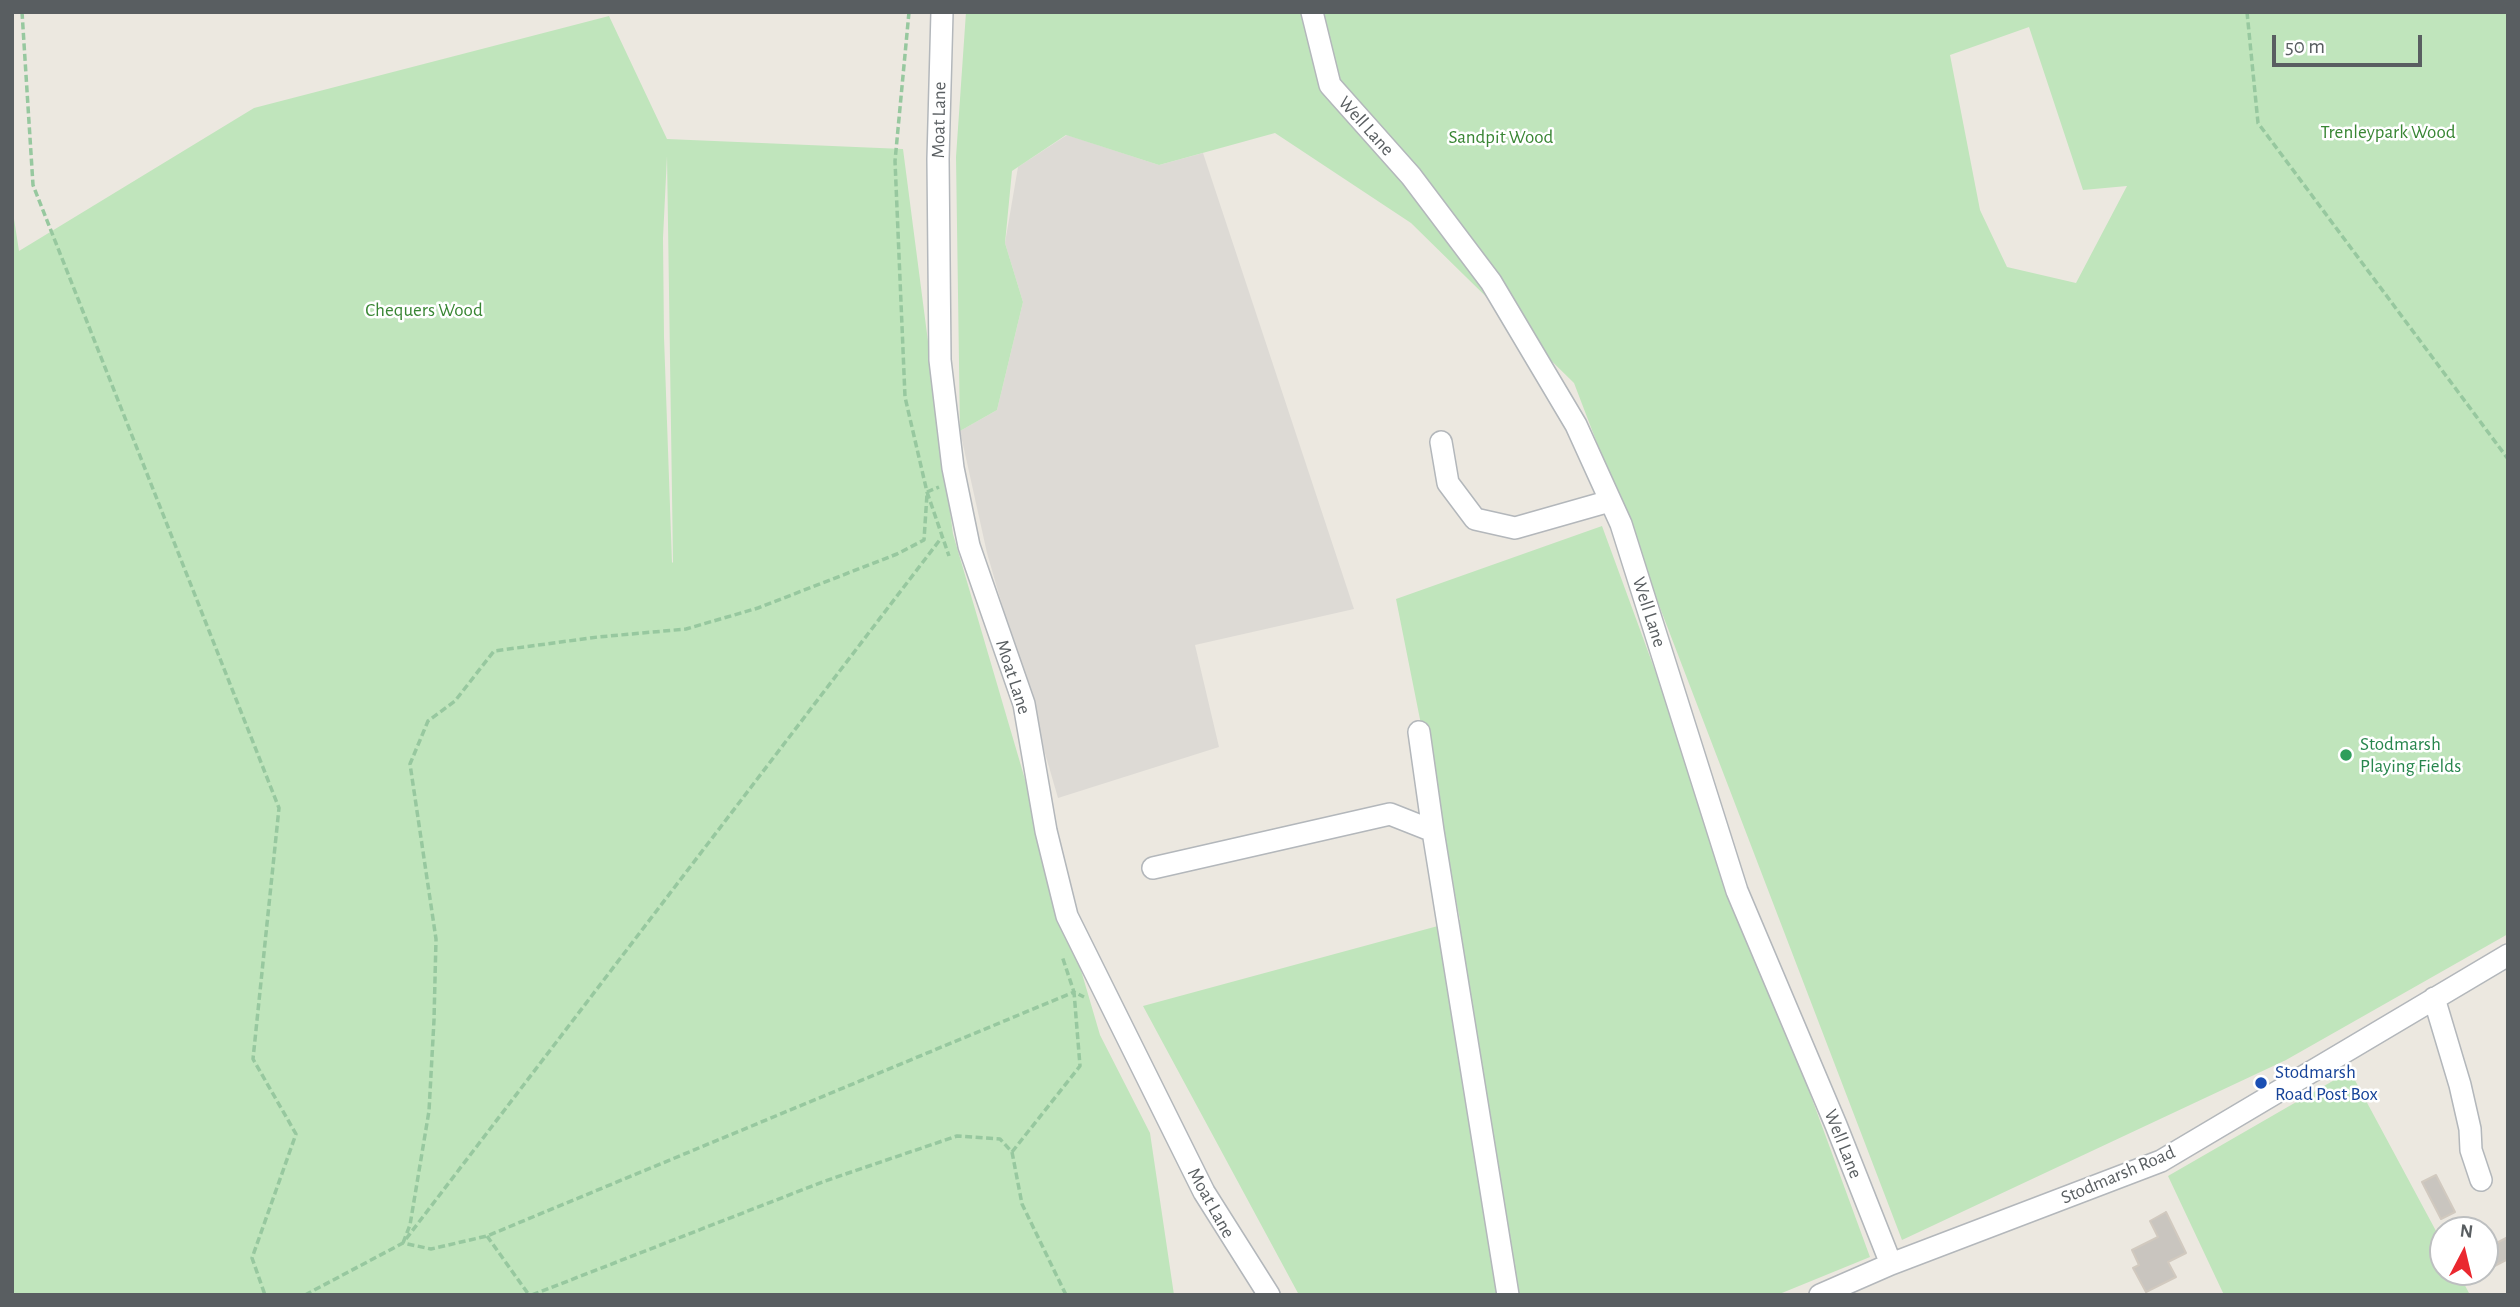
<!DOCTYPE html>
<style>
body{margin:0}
#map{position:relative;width:2520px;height:1307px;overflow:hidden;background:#ece8e0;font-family:"Alegreya Sans",sans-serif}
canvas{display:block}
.frame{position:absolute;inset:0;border:14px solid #595e61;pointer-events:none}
.north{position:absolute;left:2429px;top:1216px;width:70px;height:70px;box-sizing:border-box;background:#fff;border:2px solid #bdbfc0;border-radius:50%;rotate:7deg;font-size:19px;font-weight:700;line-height:28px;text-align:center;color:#595e61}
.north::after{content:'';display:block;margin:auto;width:24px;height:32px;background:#ea282f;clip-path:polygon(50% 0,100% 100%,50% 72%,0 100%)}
.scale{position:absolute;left:2272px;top:35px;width:150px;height:32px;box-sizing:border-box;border:4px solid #595e61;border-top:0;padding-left:9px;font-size:21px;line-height:24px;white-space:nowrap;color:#595e61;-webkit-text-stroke:5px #fff;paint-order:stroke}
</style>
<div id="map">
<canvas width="2520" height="1307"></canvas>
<div class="frame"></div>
<div class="north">N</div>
<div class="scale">50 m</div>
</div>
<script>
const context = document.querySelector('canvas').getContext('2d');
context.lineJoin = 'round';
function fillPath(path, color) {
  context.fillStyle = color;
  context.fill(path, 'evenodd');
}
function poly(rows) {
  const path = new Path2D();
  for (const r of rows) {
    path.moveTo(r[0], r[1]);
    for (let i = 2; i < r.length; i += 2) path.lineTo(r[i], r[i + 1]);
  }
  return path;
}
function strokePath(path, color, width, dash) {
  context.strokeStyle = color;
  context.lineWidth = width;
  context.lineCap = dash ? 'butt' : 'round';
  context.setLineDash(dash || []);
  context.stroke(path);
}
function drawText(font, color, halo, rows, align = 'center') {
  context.font = font + ' "Alegreya Sans",sans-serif';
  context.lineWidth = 5;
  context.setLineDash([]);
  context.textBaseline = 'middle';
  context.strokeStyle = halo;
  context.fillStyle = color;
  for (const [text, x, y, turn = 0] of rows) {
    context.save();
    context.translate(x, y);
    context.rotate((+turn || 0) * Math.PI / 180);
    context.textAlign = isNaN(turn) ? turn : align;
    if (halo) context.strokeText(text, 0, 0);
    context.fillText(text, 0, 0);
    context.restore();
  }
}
const industrial = poly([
 [1067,135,1159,165,1203,153,1354,609,1195,645,1219,747,1058,798,987,553,960,431,997,410,1023,302,1005,243,1018,167]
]);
const green = poly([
 [966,12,2508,12,2508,934,2286,1060,1902,1240,1574,383,1411,223,1275,133,1159,165,1066,135,1012,171,1005,243,1023,302,997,410,960,431,956,157],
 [2029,27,2083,190,2127,186,2076,283,2007,267,1980,210,1950,55],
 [609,16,667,139,903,149,953,534,1100,1035,1150,1133,1174,1295,12,1295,12,206,19,251,254,108],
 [667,156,673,562,672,563,664,337,663,238],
 [1602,526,1870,1257,1777,1295,1299,1295,1143,1006,1460,920,1396,599],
 [2350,1071,2443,1244,2443,1272,2458,1272,2470,1295,2224,1295,2168,1176]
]);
const building = poly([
 [2436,1175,2455,1212,2441,1219,2422,1182,2436,1175],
 [2166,1212,2186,1253,2168,1262,2176,1277,2146,1292,2133,1268,2139,1265,2132,1250,2158,1237,2150,1221,2166,1212],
 [2508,1237,2508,1259,2485,1271,2485,1249,2508,1237]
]);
const path = poly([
 [22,12,33,185,279,808,253,1059,296,1134,252,1258,265,1295],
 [909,12,895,161,905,397,927,492,939,487],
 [2247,12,2258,123,2508,459],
 [927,492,949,556],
 [1012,1152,1080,1066,1074,992,1084,997],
 [487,1236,529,1295],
 [406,1239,942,537],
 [403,1243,410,1225,429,1111,434,1020,436,939,410,764,428,721,455,701,494,651,598,637,686,629,758,608,897,554,924,540,927,494],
 [305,1295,403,1243,431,1249,487,1236,1074,992,1062,956],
 [532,1295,825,1181,957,1136,1000,1139,1012,1152,1022,1204,1066,1295]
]);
const minor = poly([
 [942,12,938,159,940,360,953,468,969,546,1024,704,1046,831,1067,916,1204,1192,1269,1295],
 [1312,12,1330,85,1411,176,1491,282,1576,425,1621,524,1737,891,1836,1125,1891,1264],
 [1441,442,1448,483,1475,519,1515,528,1610,501],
 [1419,732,1433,831],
 [1153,868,1390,814,1433,831,1508,1295],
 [2434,998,2460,1085,2470,1129,2471,1150,2481,1180],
 [1820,1295,1891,1264,2161,1161,2508,955]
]);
const markers = [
 [2346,755,7,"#2e9e5b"],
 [2261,1083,7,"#1a4fb4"]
];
const streetNames = [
 ["Moat Lane",939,120,-89],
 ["Well Lane",1366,126,48],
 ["Well Lane",1649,612,72],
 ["Moat Lane",1013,677,72],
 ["Well Lane",1843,1144,68],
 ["Stodmarsh Road",2118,1175,-23],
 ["Moat Lane",1211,1203,61]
];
const parkNames = [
 ["Trenleypark Wood",2388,132],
 ["Sandpit Wood",1501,137],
 ["Chequers Wood",424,310]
];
const leisureNames = [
 ["Stodmarsh",2360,744],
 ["Playing Fields",2360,766]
];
const transitNames = [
 ["Stodmarsh",2275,1072],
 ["Road Post Box",2275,1094]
];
fillPath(industrial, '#dddad5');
fillPath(green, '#c0e5bc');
fillPath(building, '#c9c5bf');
strokePath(building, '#d1c9bf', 2);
strokePath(minor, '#b3b7bb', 24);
strokePath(path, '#97c89f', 3.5, [7, 3.5]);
strokePath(minor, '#fff', 21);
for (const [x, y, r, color] of markers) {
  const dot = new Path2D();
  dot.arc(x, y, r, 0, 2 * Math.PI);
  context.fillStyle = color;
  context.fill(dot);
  strokePath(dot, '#fff', 2.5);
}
drawText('19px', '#595e61', '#fff', streetNames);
drawText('19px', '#398634', '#fff', parkNames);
drawText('19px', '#27864d', '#fff', leisureNames, 'left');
drawText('19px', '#164399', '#fff', transitNames, 'left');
</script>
